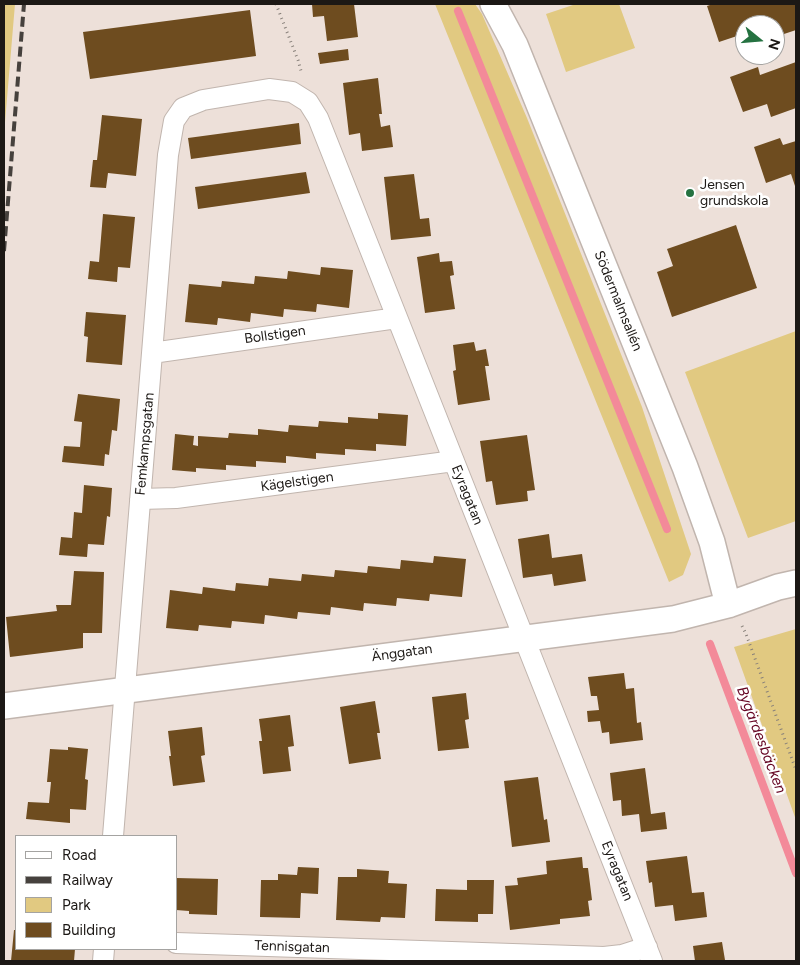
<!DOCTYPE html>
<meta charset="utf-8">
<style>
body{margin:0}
#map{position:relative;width:800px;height:965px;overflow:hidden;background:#ede0d9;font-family:Figtree,sans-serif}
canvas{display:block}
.frame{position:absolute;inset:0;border:5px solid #1c1815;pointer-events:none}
.legend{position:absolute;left:15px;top:835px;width:162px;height:115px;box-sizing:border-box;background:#fff;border:1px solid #a4a3a1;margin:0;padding:6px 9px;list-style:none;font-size:15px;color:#1c1815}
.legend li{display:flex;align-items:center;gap:10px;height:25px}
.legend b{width:25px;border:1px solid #a4a3a1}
.north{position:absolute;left:735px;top:15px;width:50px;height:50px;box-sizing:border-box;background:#fff;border:1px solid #a4a3a1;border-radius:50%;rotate:107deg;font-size:14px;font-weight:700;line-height:20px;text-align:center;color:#1c1815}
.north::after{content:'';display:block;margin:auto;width:18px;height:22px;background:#257241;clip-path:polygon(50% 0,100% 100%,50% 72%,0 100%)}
</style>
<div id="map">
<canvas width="800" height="965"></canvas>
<div class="frame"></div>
<ul class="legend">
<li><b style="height:6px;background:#fff"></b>Road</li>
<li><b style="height:6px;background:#46413d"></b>Railway</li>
<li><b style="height:14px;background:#e1c981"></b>Park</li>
<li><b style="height:14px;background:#6e4c1f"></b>Building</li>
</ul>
<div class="north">N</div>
</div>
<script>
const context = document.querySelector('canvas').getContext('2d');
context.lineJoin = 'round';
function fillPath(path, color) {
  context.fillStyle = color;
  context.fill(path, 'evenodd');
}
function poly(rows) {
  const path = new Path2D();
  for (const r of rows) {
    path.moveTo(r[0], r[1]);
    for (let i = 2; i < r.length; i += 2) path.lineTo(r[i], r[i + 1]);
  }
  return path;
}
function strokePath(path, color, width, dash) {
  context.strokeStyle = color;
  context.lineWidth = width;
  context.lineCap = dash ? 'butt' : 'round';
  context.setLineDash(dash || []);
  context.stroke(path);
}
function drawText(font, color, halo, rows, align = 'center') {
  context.font = font + ' Figtree,sans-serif';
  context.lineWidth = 5;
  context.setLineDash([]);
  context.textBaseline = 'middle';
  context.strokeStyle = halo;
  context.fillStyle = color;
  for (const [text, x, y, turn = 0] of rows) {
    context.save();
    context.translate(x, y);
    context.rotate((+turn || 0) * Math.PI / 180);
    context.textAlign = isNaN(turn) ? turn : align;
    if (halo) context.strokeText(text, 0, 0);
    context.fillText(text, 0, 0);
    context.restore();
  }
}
const green = poly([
 [4,4,15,4,4,134],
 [435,4,475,4,482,14,527,118,642,407,691,554,683,575,669,582],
 [576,4,619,4,635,48,566,72,546,14],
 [796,331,796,521,748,538,685,372],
 [796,629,796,820,734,647]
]);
const stream = poly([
 [458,11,667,529],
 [710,644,796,873]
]);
const building = poly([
 [312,4,354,4,358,37,327,41,324,16,313,17],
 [713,4,796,4,796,30,775,37,775,25,745,25,745,38,743,34,719,42,707,6],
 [250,10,256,56,90,79,83,32],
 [348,49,349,60,320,64,318,53],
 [796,62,796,108,771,117,767,104,743,112,730,77,758,67,760,75],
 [378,78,382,114,379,114,381,127,390,125,393,147,362,151,360,133,349,135,343,83],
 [102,115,142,119,136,176,108,173,106,188,90,187,93,160,97,160],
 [299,123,301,144,191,159,188,138],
 [780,138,783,145,796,141,796,189,791,174,766,183,754,147],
 [306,172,310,193,198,209,195,187],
 [414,174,420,219,429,218,431,236,391,240,384,177],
 [103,214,135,217,130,268,118,267,117,282,88,279,90,261,99,262],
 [736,225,757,288,672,317,657,272,673,266,667,249],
 [439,253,440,262,452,261,454,275,450,276,455,309,425,313,417,257],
 [321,267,353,270,349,308,317,304,316,312,284,309,283,317,251,313,250,322,218,318,217,325,185,322,189,284,221,287,222,281,254,284,255,276,287,279,288,271,320,275],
 [86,312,126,315,122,365,86,362,88,337,84,336],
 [474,342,476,351,486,349,489,366,485,366,490,400,458,405,453,371,456,370,453,345],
 [78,394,120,399,117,431,112,430,109,455,105,454,104,466,62,462,64,446,80,447,82,422,74,421],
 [378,413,408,415,406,446,376,444,376,451,345,449,345,455,316,453,316,459,286,456,286,463,256,461,256,467,226,465,226,470,196,468,196,472,172,470,175,434,194,436,193,445,198,446,198,436,228,438,229,433,258,435,258,429,288,432,289,425,318,427,319,421,348,423,348,417,378,419],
 [527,435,535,490,527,491,528,501,496,505,492,481,486,482,480,441],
 [84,485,112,488,110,517,107,516,104,545,88,544,87,557,59,555,61,537,72,538,74,512,82,513],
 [549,534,552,558,582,554,586,581,554,586,552,574,523,578,518,539],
 [434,556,466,559,462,597,430,594,429,601,397,598,396,606,364,603,363,611,331,607,330,615,298,612,297,619,265,615,264,624,232,621,231,628,199,625,198,631,166,628,170,590,202,594,203,587,235,591,236,583,268,586,269,578,301,581,302,574,334,577,335,570,367,573,368,566,400,569,401,560,433,563],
 [74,571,104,572,102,633,83,633,83,648,10,657,6,617,57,611,56,605,71,605],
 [624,673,626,689,634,688,637,723,641,722,643,740,610,744,609,732,602,733,600,721,588,722,587,711,599,710,597,696,591,696,588,677],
 [466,693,469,719,465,720,469,748,438,751,432,697],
 [375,701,380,733,377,733,381,759,349,764,340,707],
 [290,715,294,746,288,747,291,771,263,774,259,741,262,741,259,719],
 [202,727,205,755,201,756,205,782,173,786,169,756,171,756,168,731],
 [68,747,88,749,85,779,88,780,86,810,70,809,70,823,26,819,28,802,49,803,51,782,47,782,50,749,68,750],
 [645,768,651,814,665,812,667,829,641,832,639,814,622,816,621,800,613,801,610,773],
 [538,777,544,820,547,819,550,842,512,847,504,781],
 [687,856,692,893,704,892,707,917,675,921,673,905,655,907,652,882,649,883,646,861],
 [582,857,583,868,588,868,592,900,588,901,590,916,560,919,560,924,510,930,505,886,518,885,517,878,547,874,546,861],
 [298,867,319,868,318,894,301,893,300,918,260,917,261,880,278,880,278,874,297,875],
 [357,869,389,871,388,883,407,884,405,918,381,917,380,922,336,920,338,877,357,877],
 [176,878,218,879,217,915,189,914,189,911,176,910],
 [467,880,494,880,493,914,478,914,478,922,435,921,436,889,467,890],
 [14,930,16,930,16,949,75,949,74,961,11,961],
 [722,942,725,960,695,961,693,946]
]);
const path = poly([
 [276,4,298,60,301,71],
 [742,626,746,634,796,770]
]);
const minor = poly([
 [152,353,397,318],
 [140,499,176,498,454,461],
 [113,836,168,155,174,121,183,108,203,100,269,89,292,92,308,102,318,118,652,961],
 [176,943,604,957,622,955,647,947],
 [103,961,104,949]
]);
const tertiary = poly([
 [493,4,515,45,685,467,712,542,728,605],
 [4,706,673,619,728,605,778,587,796,583]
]);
const rail = poly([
 [4,251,24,4]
]);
const markers = [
 [690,193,5,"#257241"]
];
const poiNames = [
 ["Jensen",700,185],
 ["grundskola",700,201]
];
const streetNames = [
 ["Södermalmsallén",618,301,68],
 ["Bollstigen",275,335,-8],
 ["Femkampsgatan",145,444,-85],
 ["Kägelstigen",297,482,-8],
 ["Eyragatan",467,495,68],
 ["Änggatan",402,653,-8],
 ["Eyragatan",617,871,68],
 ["Tennisgatan",292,947,2]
];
const waterNames = [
 ["Bygärdesbäcken",761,740,69]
];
fillPath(green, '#e1c981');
strokePath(stream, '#f38a99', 8);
fillPath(building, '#6e4c1f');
strokePath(minor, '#c1b5ae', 22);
strokePath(tertiary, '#c1b5ae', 28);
strokePath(path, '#88807a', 3, [1, 4]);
strokePath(minor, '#fff', 20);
strokePath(tertiary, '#fff', 25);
strokePath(rail, '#46413d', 4, [10, 5]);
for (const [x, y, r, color] of markers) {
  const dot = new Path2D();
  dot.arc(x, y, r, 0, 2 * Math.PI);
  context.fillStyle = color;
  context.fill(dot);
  strokePath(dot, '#fff', 2);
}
drawText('14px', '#1c1815', '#fff', poiNames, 'left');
drawText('14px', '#1c1815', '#fff', streetNames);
drawText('italic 15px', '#650523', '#fff', waterNames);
</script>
